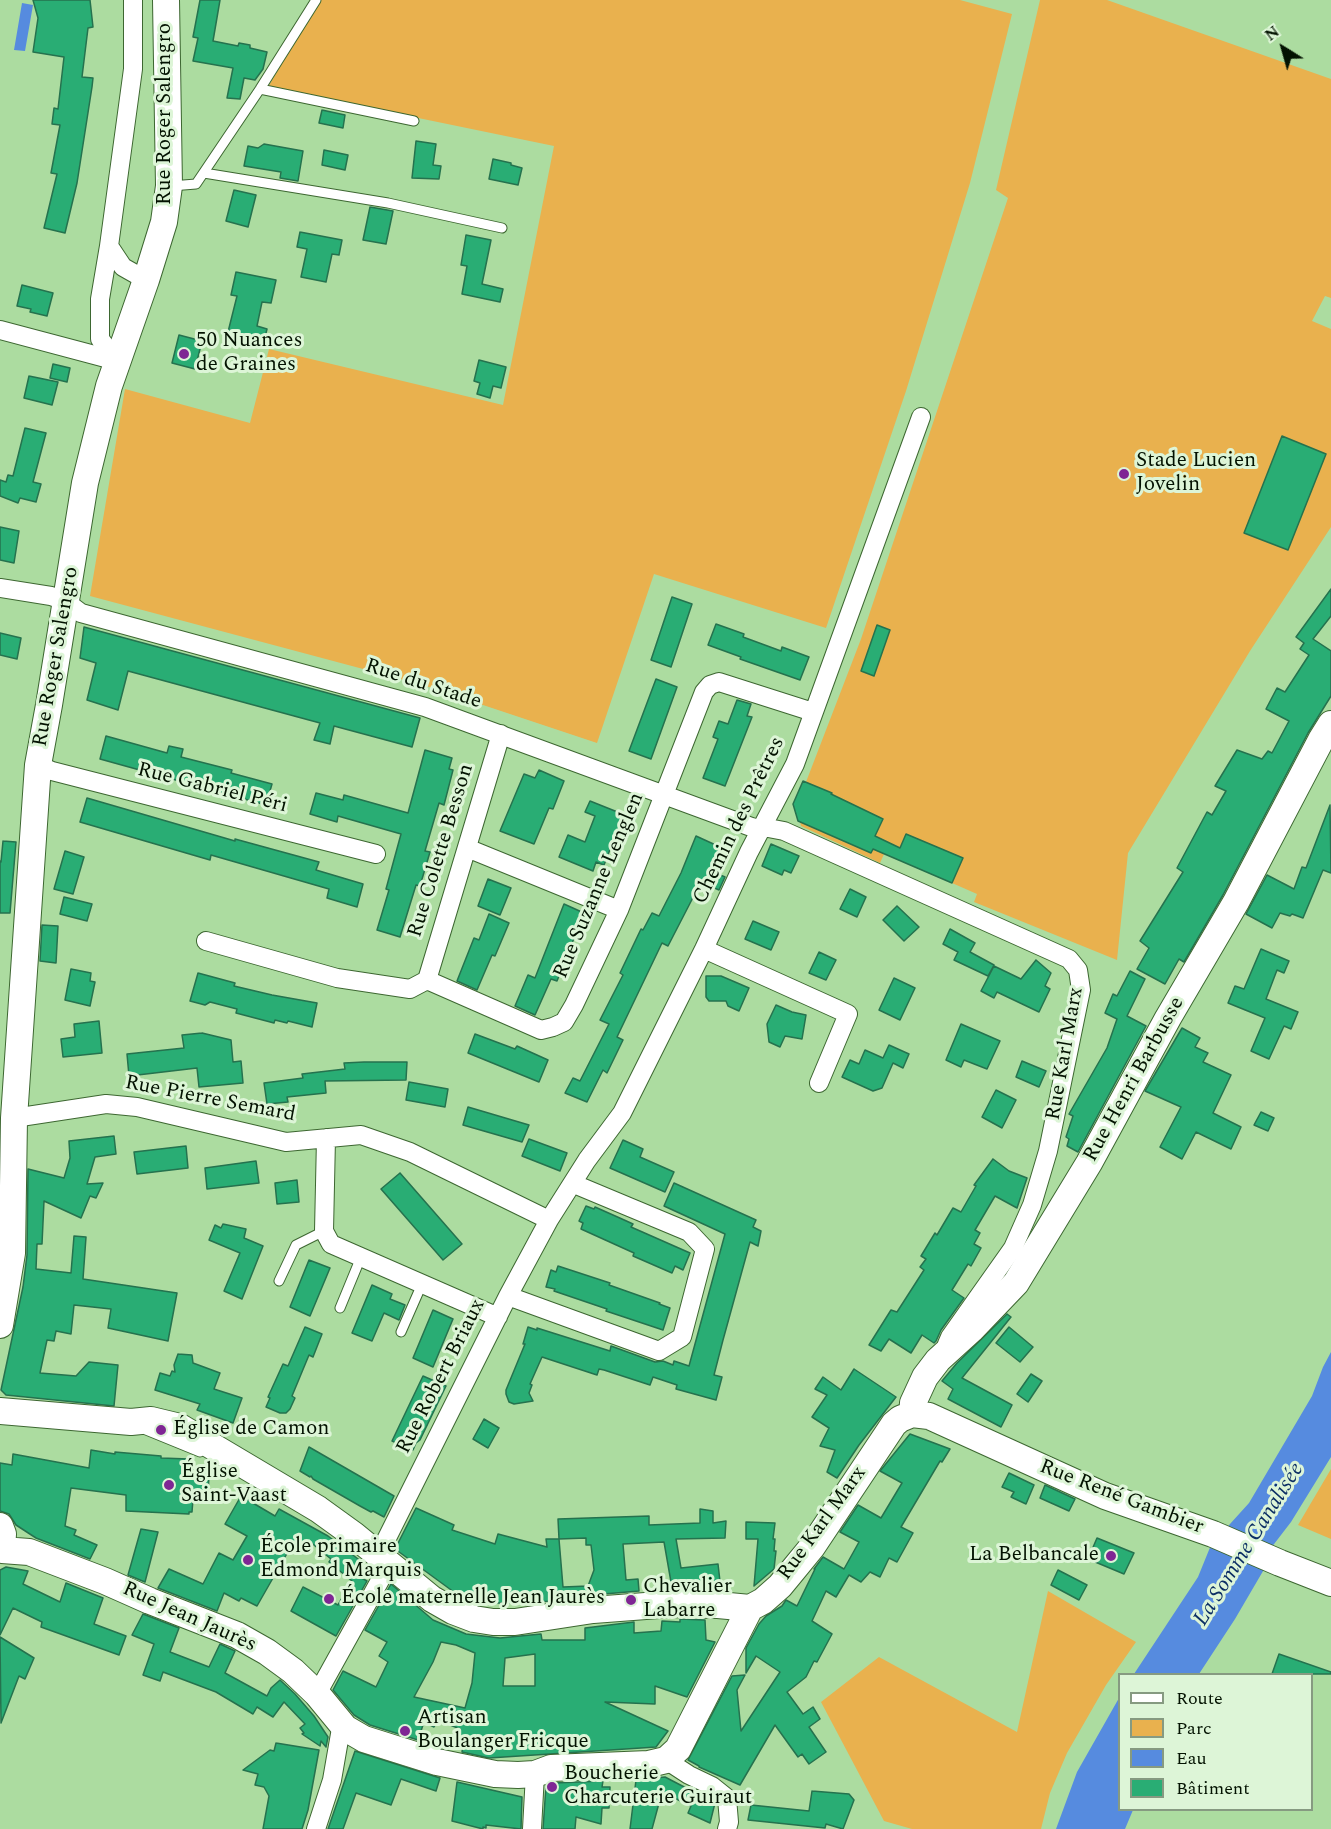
<!DOCTYPE html>
<meta charset="utf-8">
<style>
body{margin:0}
#map{position:relative;width:1331px;height:1829px;overflow:hidden;background:#acdca0;font-family:Spectral,serif}
canvas{display:block}
.legend{position:absolute;left:1118px;top:1673px;width:195px;height:138px;box-sizing:border-box;background:#ddf5d7;border:2px solid #869a81;margin:0;padding:8px 10px;list-style:none;font-size:18px;color:#031201}
.legend li{display:flex;align-items:center;gap:12px;height:30px}
.legend b{width:30px;border:2px solid #869a81}
.north{position:absolute;left:1253px;top:18px;width:60px;height:60px;-webkit-text-stroke:4px #ddf5d7;paint-order:stroke;rotate:323deg;font-size:16px;font-weight:700;line-height:24px;text-align:center;color:#031201}
.north::after{content:'';display:block;margin:auto;width:21px;height:27px;background:#031201;clip-path:polygon(50% 0,100% 100%,50% 72%,0 100%)}
</style>
<div id="map">
<canvas width="1331" height="1829"></canvas>
<ul class="legend">
<li><b style="height:8px;background:#fff"></b>Route</li>
<li><b style="height:16px;background:#e9b14e"></b>Parc</li>
<li><b style="height:16px;background:#568bdf"></b>Eau</li>
<li><b style="height:16px;background:#29ad74"></b>Bâtiment</li>
</ul>
<div class="north">N</div>
</div>
<script>
const context = document.querySelector('canvas').getContext('2d');
context.lineJoin = 'round';
function fillPath(path, color) {
  context.fillStyle = color;
  context.fill(path, 'evenodd');
}
function poly(rows) {
  const path = new Path2D();
  for (const r of rows) {
    path.moveTo(r[0], r[1]);
    for (let i = 2; i < r.length; i += 2) path.lineTo(r[i], r[i + 1]);
  }
  return path;
}
function strokePath(path, color, width, dash) {
  context.strokeStyle = color;
  context.lineWidth = width;
  context.lineCap = dash ? 'butt' : 'round';
  context.setLineDash(dash || []);
  context.stroke(path);
}
function drawText(font, color, halo, rows, align = 'center') {
  context.font = font + ' Spectral,serif';
  context.lineWidth = 6;
  context.setLineDash([]);
  context.textBaseline = 'middle';
  context.strokeStyle = halo;
  context.fillStyle = color;
  for (const [text, x, y, turn = 0] of rows) {
    context.save();
    context.translate(x, y);
    context.rotate((+turn || 0) * Math.PI / 180);
    context.textAlign = isNaN(turn) ? turn : align;
    if (halo) context.strokeText(text, 0, 0);
    context.fillText(text, 0, 0);
    context.restore();
  }
}
const green = poly([
 [319,0,960,0,1012,14,970,183,906,391,826,628,654,574,597,743,423,685,90,596,125,389,250,423,269,349,503,405,554,146,268,87],
 [1040,0,1107,0,1331,79,1331,298,1325,296,1312,321,1331,329,1331,527,1250,651,1128,853,1117,960,974,902,977,894,952,883,884,854,880,863,801,826,796,804,806,782,861,639,1008,198,996,190],
 [1331,1469,1331,1539,1298,1525],
 [1048,1591,1136,1642,1106,1685,1067,1753,1050,1793,1041,1829,912,1829,884,1821,821,1702,879,1657,1017,1732]
]);
const water = poly([
 [22,3,33,5,25,51,14,50],
 [1331,1352,1331,1457,1291,1522,1271,1548,1266,1566,1235,1619,1199,1674,1134,1674,1198,1577,1211,1545,1249,1503,1312,1396,1323,1367],
 [1119,1698,1120,1810,1133,1810,1125,1829,1056,1829,1077,1772]
]);
const building = poly([
 [33,0,90,0,93,27,88,28,82,77,93,78,92,87,77,183,65,233,44,228,57,174,51,173,60,125,52,124,54,108,58,109,64,57,33,52,38,18,33,0],
 [200,0,220,0,213,41,238,46,239,43,250,45,250,48,267,52,263,69,255,80,244,78,240,99,227,98,233,68,193,61,198,38,193,37,200,0],
 [322,110,345,115,343,128,319,123,322,110],
 [416,141,436,144,433,165,441,166,439,179,412,178,416,141],
 [264,144,303,151,298,181,280,178,281,172,244,166,248,146,258,148,264,144],
 [324,150,348,155,345,170,322,165,324,150],
 [493,159,511,163,511,165,522,168,518,185,489,179,493,159],
 [234,190,256,195,248,227,226,221,234,190],
 [370,207,393,211,386,244,363,240,370,207],
 [300,232,342,240,339,255,332,254,326,282,301,277,307,249,297,247,300,232],
 [466,235,491,240,482,284,503,289,500,302,462,294,467,266,461,265,466,235],
 [236,272,276,280,271,303,262,302,257,326,267,329,263,345,227,336,237,296,231,295,236,272],
 [22,285,53,293,47,316,30,312,31,309,17,306,22,285],
 [179,335,202,341,195,369,172,363,179,335],
 [479,360,506,367,501,388,493,386,490,398,477,394,480,383,474,381,479,360],
 [53,364,70,368,67,382,50,378,53,364],
 [29,376,58,382,52,405,24,398,29,376],
 [25,428,46,433,33,482,41,484,36,502,20,498,18,503,0,496,0,480,6,482,8,475,13,476,25,428],
 [1282,436,1326,454,1288,550,1244,533,1282,436],
 [0,527,19,531,14,563,0,560,0,527],
 [1331,589,1331,616,1313,639,1331,651,1331,696,1308,733,1223,895,1184,962,1179,959,1165,984,1137,969,1149,948,1140,941,1183,872,1177,868,1207,812,1212,815,1226,791,1215,786,1237,750,1262,759,1268,751,1272,753,1289,721,1266,709,1277,688,1285,692,1309,655,1300,649,1304,643,1296,637,1331,589],
 [672,597,692,604,671,667,651,660,672,597],
 [716,624,744,634,743,637,781,651,782,647,809,657,800,680,740,659,741,657,708,645,716,624],
 [877,625,890,630,874,676,861,671,877,625],
 [84,627,420,718,412,747,334,726,330,744,314,740,320,723,128,671,118,710,87,700,96,663,80,658,84,627],
 [0,633,21,638,17,659,0,655,0,633],
 [656,679,677,687,651,759,629,751,656,679],
 [737,700,751,704,747,716,752,717,725,786,703,778,718,739,713,737,719,721,728,724,737,700],
 [106,736,167,753,169,746,183,749,181,757,232,770,231,773,272,784,266,805,100,759,106,736],
 [425,750,452,758,449,769,453,770,444,805,439,803,425,851,430,852,420,886,416,885,400,937,377,930,389,890,386,889,401,834,338,816,337,822,310,814,316,793,343,800,344,795,408,813,425,750],
 [539,770,564,781,553,809,549,808,534,844,500,831,524,774,535,778,539,770],
 [803,781,832,793,831,794,883,819,875,836,900,848,906,834,963,858,952,883,873,849,871,853,798,821,793,804,803,781],
 [87,798,235,841,235,839,319,862,316,870,363,884,357,907,327,898,329,889,211,855,210,860,80,822,87,798],
 [590,801,635,819,627,838,616,834,604,865,596,862,593,871,559,857,568,835,585,842,595,816,585,812,590,801],
 [1330,805,1331,873,1323,870,1303,918,1292,914,1290,916,1280,913,1272,928,1246,914,1267,875,1294,889,1302,867,1306,868,1330,805],
 [696,836,720,847,711,871,725,877,719,890,701,882,668,946,662,943,617,1037,623,1040,607,1073,603,1070,587,1102,565,1093,573,1078,580,1081,609,1024,600,1020,623,975,620,973,641,929,643,930,652,913,659,916,681,873,696,836],
 [3,841,16,842,10,913,0,913,0,861,1,862,3,841],
 [771,844,799,856,791,873,784,870,782,875,762,866,771,844],
 [65,851,84,857,73,894,54,889,65,851],
 [488,879,511,888,500,915,478,906,488,879],
 [850,889,866,897,857,917,840,909,850,889],
 [64,897,92,904,87,921,60,914,64,897],
 [564,904,584,913,557,981,551,979,535,1015,515,1006,528,975,535,978,564,904],
 [897,906,919,927,904,941,883,920,897,906],
 [489,914,509,923,495,956,492,955,477,990,457,981,474,938,479,940,489,914],
 [753,921,779,932,771,950,745,939,753,921],
 [42,925,58,926,56,963,40,961,42,925],
 [950,929,975,943,970,952,994,965,988,976,954,960,958,952,943,944,950,929],
 [1261,949,1289,961,1284,973,1277,970,1266,999,1298,1012,1291,1029,1284,1026,1269,1059,1251,1051,1265,1018,1228,1003,1235,986,1244,989,1261,949],
 [819,952,836,960,826,980,809,973,819,952],
 [1036,960,1051,973,1045,986,1050,989,1039,1012,997,992,994,998,981,991,994,966,1021,979,1036,960],
 [71,969,91,973,90,981,95,982,90,1006,65,1000,71,969],
 [1130,971,1145,979,1127,1016,1146,1026,1078,1152,1067,1146,1069,1139,1066,1137,1073,1116,1069,1114,1107,1048,1117,1019,1105,1013,1113,994,1117,996,1130,971],
 [198,973,235,983,234,986,272,995,317,1003,312,1027,288,1021,287,1023,275,1020,274,1023,236,1013,237,1009,210,1002,205,1005,190,1001,198,973],
 [706,976,721,976,749,988,739,1011,728,1006,726,1001,709,1001,706,997,706,976],
 [894,978,915,988,900,1020,879,1010,894,978],
 [776,1005,792,1012,806,1015,802,1039,785,1036,780,1047,769,1042,767,1024,776,1005],
 [99,1021,102,1053,63,1057,61,1039,75,1037,74,1024,99,1021],
 [961,1024,1000,1041,987,1069,964,1060,961,1067,946,1060,961,1024],
 [1182,1028,1200,1038,1195,1047,1208,1053,1203,1062,1231,1075,1213,1113,1241,1127,1231,1149,1196,1132,1182,1159,1160,1147,1181,1107,1145,1091,1182,1028],
 [202,1033,231,1040,233,1062,241,1061,243,1083,199,1087,197,1068,129,1076,127,1054,184,1048,182,1035,202,1033],
 [475,1034,515,1049,517,1046,548,1060,539,1082,468,1053,475,1034],
 [889,1045,909,1054,903,1068,893,1063,882,1088,873,1091,842,1077,850,1060,859,1064,865,1050,883,1058,889,1045],
 [1022,1061,1046,1071,1039,1087,1016,1077,1022,1061],
 [364,1062,407,1062,406,1080,325,1081,326,1093,287,1097,288,1102,267,1104,264,1083,303,1078,302,1074,345,1069,344,1063,364,1062],
 [409,1082,448,1089,445,1107,406,1100,409,1082],
 [996,1090,1016,1100,1002,1128,982,1117,996,1090],
 [468,1107,529,1125,522,1142,463,1125,468,1107],
 [1261,1112,1274,1118,1268,1131,1254,1125,1261,1112],
 [114,1136,116,1154,95,1157,87,1184,103,1183,96,1198,90,1196,81,1218,44,1201,42,1244,37,1244,36,1269,71,1273,74,1236,86,1237,83,1279,177,1293,168,1341,108,1328,111,1309,74,1305,71,1334,56,1331,54,1341,47,1340,40,1373,76,1376,89,1362,118,1365,114,1406,6,1395,1,1390,23,1287,27,1255,28,1169,64,1178,70,1158,69,1141,114,1136],
 [529,1139,567,1153,560,1171,522,1156,529,1139],
 [623,1140,643,1149,640,1157,674,1172,665,1192,610,1168,623,1140],
 [186,1146,188,1168,137,1174,134,1152,186,1146],
 [993,1159,1009,1171,1027,1178,1017,1208,995,1196,975,1230,980,1233,974,1244,981,1248,971,1266,968,1264,952,1290,964,1298,941,1330,936,1341,934,1343,922,1335,911,1353,889,1339,881,1351,869,1345,891,1310,897,1312,924,1270,920,1267,926,1259,921,1256,935,1233,937,1235,953,1208,961,1212,976,1186,974,1185,993,1159],
 [256,1161,259,1183,207,1189,205,1168,256,1161],
 [400,1173,462,1244,443,1260,381,1189,400,1173],
 [297,1180,299,1202,277,1204,275,1183,297,1180],
 [674,1183,756,1220,753,1227,761,1231,758,1246,750,1242,723,1340,714,1375,722,1377,716,1400,676,1389,677,1385,653,1377,650,1385,604,1370,599,1369,597,1375,542,1357,530,1384,532,1385,529,1393,533,1401,514,1404,509,1402,506,1394,506,1390,525,1344,523,1344,528,1327,537,1330,537,1328,610,1351,611,1346,655,1362,663,1361,673,1365,674,1361,689,1366,725,1234,664,1206,674,1183],
 [586,1206,594,1209,595,1207,622,1219,633,1224,631,1227,690,1253,683,1270,675,1266,672,1273,633,1256,634,1253,581,1229,583,1223,579,1221,586,1206],
 [223,1224,246,1229,244,1238,263,1246,242,1299,224,1291,240,1253,209,1240,215,1225,221,1228,223,1224],
 [309,1260,330,1268,310,1316,290,1307,309,1260],
 [558,1266,610,1283,609,1285,660,1303,659,1304,670,1308,663,1330,606,1311,607,1309,554,1291,555,1289,546,1287,551,1270,556,1272,558,1266],
 [372,1285,392,1294,390,1299,405,1305,399,1320,384,1313,372,1341,352,1333,372,1285],
 [433,1310,453,1319,433,1367,413,1358,433,1310],
 [1007,1314,1011,1317,962,1378,1012,1405,1001,1427,948,1399,953,1389,942,1381,957,1363,1007,1314],
 [305,1327,322,1334,313,1357,309,1355,292,1396,295,1398,290,1409,286,1413,280,1413,266,1407,270,1398,268,1397,283,1364,288,1366,305,1327],
 [1009,1327,1033,1347,1020,1362,996,1343,1009,1327],
 [178,1354,192,1355,193,1363,220,1373,214,1389,242,1398,233,1423,197,1410,200,1404,155,1390,160,1373,170,1376,172,1371,175,1372,174,1365,178,1354],
 [854,1369,896,1397,859,1445,837,1478,827,1472,835,1450,820,1446,829,1428,812,1417,827,1395,815,1389,823,1377,841,1390,854,1369],
 [1031,1374,1042,1381,1028,1402,1017,1394,1031,1374],
 [423,1376,446,1386,420,1440,416,1443,413,1450,392,1441,423,1376],
 [484,1419,499,1428,488,1448,473,1439,484,1419],
 [910,1434,950,1449,942,1462,940,1461,901,1527,913,1533,897,1562,889,1558,880,1577,870,1572,861,1582,849,1575,836,1597,826,1591,812,1621,832,1634,817,1662,814,1661,806,1677,787,1692,803,1714,813,1707,820,1719,809,1727,826,1752,809,1764,802,1754,798,1757,775,1725,740,1785,699,1767,699,1766,688,1760,732,1676,745,1675,737,1690,741,1731,780,1672,756,1656,746,1673,746,1648,759,1624,766,1616,782,1606,786,1600,797,1606,815,1569,814,1569,823,1557,844,1569,859,1542,840,1532,858,1505,881,1518,902,1483,880,1471,910,1434],
 [309,1447,394,1496,384,1517,373,1511,371,1512,360,1506,313,1479,311,1476,310,1477,300,1471,309,1447],
 [91,1450,115,1454,115,1452,161,1456,161,1458,189,1459,188,1468,206,1471,206,1474,209,1474,208,1496,205,1496,205,1498,193,1499,192,1512,189,1512,189,1514,126,1511,126,1495,71,1488,65,1526,76,1530,74,1535,97,1545,90,1559,36,1538,16,1525,9,1514,0,1511,0,1463,12,1465,13,1454,89,1468,91,1450],
 [1009,1473,1034,1485,1026,1504,1011,1497,1014,1492,1002,1487,1009,1473],
 [1045,1485,1075,1499,1069,1511,1040,1498,1045,1485],
 [241,1496,275,1516,279,1509,328,1536,362,1562,356,1575,367,1581,336,1636,291,1611,303,1587,338,1605,352,1581,329,1562,331,1559,309,1541,304,1549,293,1543,257,1606,241,1598,239,1601,224,1593,217,1611,158,1588,169,1569,203,1584,219,1553,233,1560,247,1536,225,1524,241,1496],
 [416,1508,454,1525,452,1530,495,1544,498,1534,547,1547,546,1539,559,1539,558,1519,649,1516,649,1525,700,1523,700,1509,713,1511,713,1523,726,1521,725,1538,676,1539,681,1568,718,1564,721,1590,679,1589,678,1582,671,1582,664,1542,623,1544,626,1580,638,1579,639,1591,592,1595,553,1601,520,1603,485,1603,458,1595,395,1549,416,1508],
 [586,1538,586,1545,591,1545,594,1570,588,1586,563,1587,559,1539,586,1538],
 [746,1522,775,1523,773,1539,775,1539,774,1551,776,1551,774,1569,754,1586,758,1539,746,1539,746,1522],
 [141,1529,158,1532,145,1582,128,1575,141,1529],
 [1097,1538,1134,1553,1124,1574,1088,1559,1097,1538],
 [6,1567,28,1571,23,1584,60,1602,66,1583,103,1598,94,1624,126,1636,119,1655,41,1627,42,1622,13,1608,0,1635,0,1570,6,1567],
 [1058,1570,1087,1585,1079,1600,1051,1585,1058,1570],
 [391,1584,433,1620,466,1634,500,1638,541,1634,542,1640,585,1640,585,1628,634,1622,634,1633,661,1631,662,1621,680,1622,680,1619,705,1620,706,1640,715,1642,687,1697,655,1686,655,1704,605,1702,668,1731,656,1747,489,1758,462,1752,464,1738,458,1737,460,1729,438,1720,434,1727,424,1722,418,1740,370,1725,354,1715,333,1690,343,1671,376,1687,388,1662,379,1656,387,1642,365,1630,391,1584],
 [441,1642,456,1645,475,1653,472,1683,465,1708,414,1697,433,1662,441,1642],
 [535,1654,535,1686,503,1686,505,1658,535,1654],
 [143,1614,179,1628,170,1652,209,1667,220,1644,235,1651,225,1673,267,1696,271,1688,280,1680,295,1694,314,1716,328,1737,326,1747,321,1741,320,1746,302,1734,304,1733,300,1728,305,1724,284,1702,273,1717,257,1707,253,1714,216,1692,163,1672,160,1681,143,1675,154,1644,132,1635,143,1614],
 [0,1637,34,1658,25,1679,19,1676,1,1723,0,1637],
 [1279,1654,1331,1672,1331,1674,1272,1674,1279,1654],
 [276,1743,319,1750,308,1810,302,1829,263,1829,269,1796,264,1787,255,1785,258,1774,243,1770,270,1750,274,1751,276,1743],
 [355,1751,440,1778,436,1791,401,1779,391,1805,356,1793,343,1829,328,1829,355,1751],
 [665,1777,715,1803,710,1823,688,1813,691,1806,662,1792,652,1829,630,1829,636,1780,665,1777],
 [603,1781,602,1787,610,1787,609,1808,602,1808,601,1824,576,1817,575,1829,543,1829,546,1786,554,1783,603,1781],
 [457,1782,522,1797,521,1829,486,1825,486,1828,483,1827,483,1829,452,1821,457,1782],
 [812,1791,849,1794,854,1800,843,1829,826,1824,825,1828,748,1820,751,1805,809,1811,812,1791]
]);
const lane = poly([
 [260,89,414,121],
 [204,173,388,203,502,228],
 [171,186,196,184,260,89,316,0],
 [279,1281,296,1245,324,1231],
 [340,1308,361,1257],
 [401,1332,422,1284],
 [146,1430,200,1452]
]);
const street = poly([
 [133,0,133,69,109,246,123,267,146,280],
 [109,246,100,299,100,339,117,361],
 [0,330,117,361],
 [0,588,51,596,65,601,81,613,425,707,754,828,763,827,784,831,1069,959,1078,970,1081,990,1048,1151,1032,1205,1013,1248,950,1337,947,1344],
 [38,765,52,771,376,854],
 [467,848,619,910],
 [206,941,337,978,410,989,427,980,541,1030,553,1027,564,1022,574,1005,619,910,704,692,710,685,719,682,813,712],
 [704,949,848,1014,819,1083],
 [427,980,501,734],
 [14,1118,106,1104,137,1107,286,1142,361,1135,410,1152,549,1220],
 [326,1138,324,1231,331,1244,498,1317],
 [508,1296,659,1351,682,1337,705,1249,689,1232,574,1184],
 [377,1555,382,1548,508,1296,549,1220,587,1160,622,1113,704,949,749,852,795,764,921,417],
 [317,1694,383,1575,390,1565],
 [666,1760,689,1775,712,1786,727,1798,729,1822,727,1829],
 [316,1829,332,1780,340,1734,345,1728],
 [532,1829,535,1774]
]);
const secondary = poly([
 [0,1325,12,1253,14,1118,38,765,49,705,85,483,109,386,146,280,164,222,169,186,166,0],
 [0,1411,131,1422,151,1420,180,1427,318,1509,354,1535,432,1599,453,1611,474,1619,493,1622,515,1622,593,1610,672,1604,718,1605,750,1608],
 [912,1414,913,1403,925,1377,938,1360,971,1330,1016,1283,1089,1163,1168,1018,1236,902,1321,740,1331,724],
 [0,1526,3,1534,2,1550],
 [2,1550,29,1552,105,1581,150,1601,237,1635,267,1652,293,1671,317,1694,345,1728,364,1739,437,1762,495,1774,518,1775,535,1774,551,1768,649,1764,666,1760,678,1749,750,1608,763,1601,780,1586,794,1569,812,1547,894,1424,900,1419,912,1414,929,1416,1105,1496,1213,1534,1280,1563,1331,1583]
]);
const markers = [
 [184,354,6,"#7f2694"],
 [1124,474,6,"#7f2694"],
 [161,1430,6,"#7f2694"],
 [169,1485,6,"#7f2694"],
 [1111,1556,6,"#7f2694"],
 [248,1560,6,"#7f2694"],
 [329,1599,6,"#7f2694"],
 [631,1600,6,"#7f2694"],
 [405,1731,6,"#7f2694"],
 [552,1787,6,"#7f2694"]
];
const streetNames = [
 ["Rue Roger Salengro",166,114,-90],
 ["Rue Roger Salengro",57,657,-80],
 ["Rue du Stade",423,685,18],
 ["Rue Gabriel Péri",212,789,14],
 ["Chemin des Prêtres",740,821,-64],
 ["Rue Colette Besson",442,851,-73],
 ["Rue Suzanne Lenglen",600,886,-67],
 ["Rue Karl Marx",1066,1054,-80],
 ["Rue Henri Barbusse",1135,1080,-61],
 ["Rue Pierre Semard",210,1100,11],
 ["Rue Robert Briaux",442,1377,-63],
 ["Rue René Gambier",1121,1498,21],
 ["Rue Karl Marx",823,1524,-54],
 ["Rue Jean Jaurès",189,1618,24]
];
const poiNames = [
 ["50 Nuances",196,342],
 ["de Graines",196,366],
 ["Stade Lucien",1136,462],
 ["Jovelin",1136,486],
 ["Église de Camon",173,1430],
 ["Église",181,1473],
 ["Saint-Vaast",181,1497],
 ["École primaire",260,1548],
 ["Edmond Marquis",260,1572],
 ["La Belbancale",1099,1556,"right"],
 ["Chevalier",643,1588],
 ["Labarre",643,1612],
 ["École maternelle Jean Jaurès",341,1599],
 ["Artisan",417,1719],
 ["Boulanger Fricque",417,1743],
 ["Boucherie",564,1775],
 ["Charcuterie Guiraut",564,1799]
];
const waterNames = [
 ["La Somme Canalisée",1250,1545,-58]
];
fillPath(green, '#e9b14e');
fillPath(water, '#568bdf');
fillPath(building, '#29ad74');
strokePath(building, '#25724e', 1.5);
strokePath(lane, '#3d6731', 11);
strokePath(street, '#3d6731', 20);
strokePath(secondary, '#3d6731', 28);
strokePath(lane, '#fff', 9);
strokePath(street, '#fff', 18);
strokePath(secondary, '#fff', 26);
for (const [x, y, r, color] of markers) {
  const dot = new Path2D();
  dot.arc(x, y, r, 0, 2 * Math.PI);
  context.fillStyle = color;
  context.fill(dot);
  strokePath(dot, '#ddf5d7', 2);
}
drawText('21px', '#031201', '#ddf5d7', streetNames);
drawText('21px', '#031201', '#ddf5d7', poiNames, 'left');
drawText('italic 22px', '#0c2f64', '#ddf5d7', waterNames);
</script>
